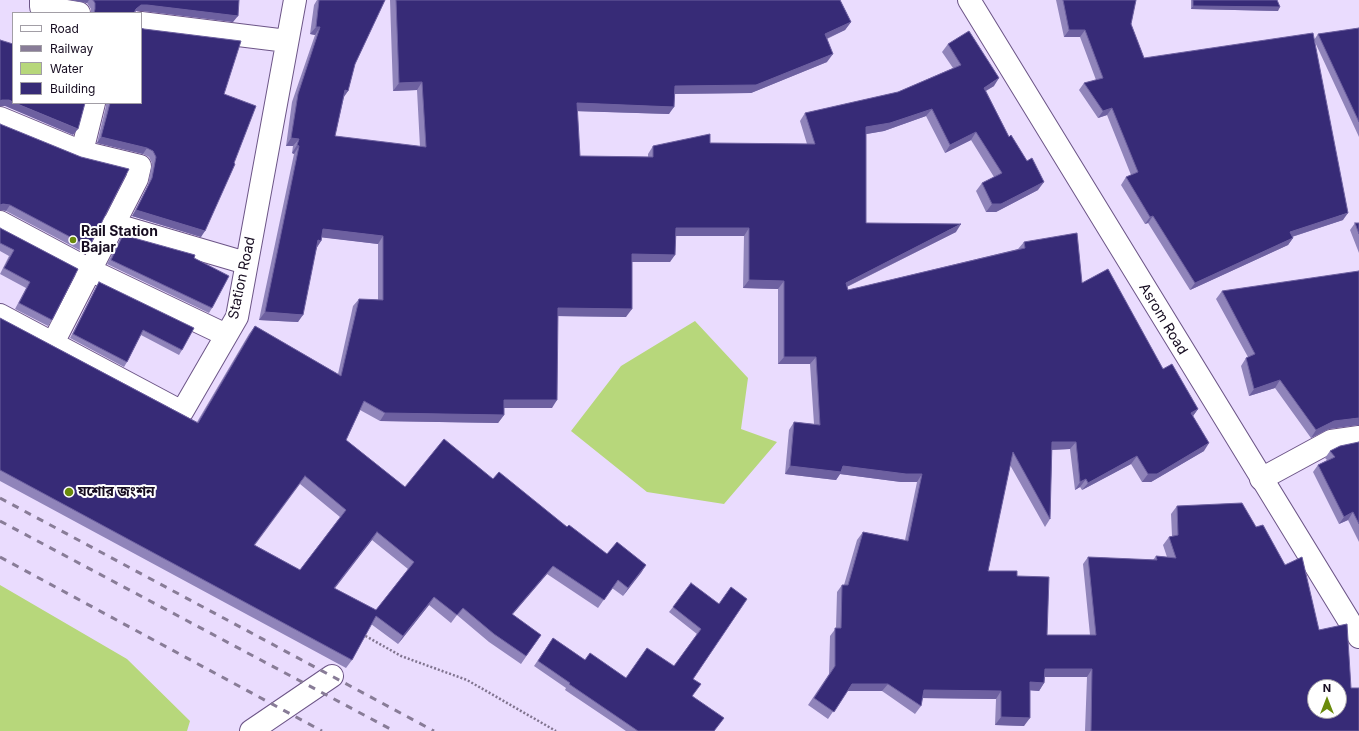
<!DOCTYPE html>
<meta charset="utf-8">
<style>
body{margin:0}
#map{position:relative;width:1359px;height:731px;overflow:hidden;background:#eadcfe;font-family:Inter,sans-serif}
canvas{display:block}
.legend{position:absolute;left:12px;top:12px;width:130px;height:92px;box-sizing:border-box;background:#fff;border:1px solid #a29ea6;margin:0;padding:5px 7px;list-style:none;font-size:12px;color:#160c20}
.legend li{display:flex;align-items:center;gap:8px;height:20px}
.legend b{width:20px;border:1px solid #a29ea6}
.north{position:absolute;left:1307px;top:679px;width:40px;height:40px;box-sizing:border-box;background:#fff;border:1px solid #a29ea6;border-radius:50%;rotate:0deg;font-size:11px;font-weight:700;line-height:16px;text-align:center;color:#160c20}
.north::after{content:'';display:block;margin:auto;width:14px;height:18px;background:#6a8b0c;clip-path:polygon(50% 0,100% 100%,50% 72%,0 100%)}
</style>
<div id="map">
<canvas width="1359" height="731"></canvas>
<ul class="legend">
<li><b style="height:5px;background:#fff"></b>Road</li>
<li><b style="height:5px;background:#887c97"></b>Railway</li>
<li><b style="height:11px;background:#b7d77b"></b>Water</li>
<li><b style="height:11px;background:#372b77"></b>Building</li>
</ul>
<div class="north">N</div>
</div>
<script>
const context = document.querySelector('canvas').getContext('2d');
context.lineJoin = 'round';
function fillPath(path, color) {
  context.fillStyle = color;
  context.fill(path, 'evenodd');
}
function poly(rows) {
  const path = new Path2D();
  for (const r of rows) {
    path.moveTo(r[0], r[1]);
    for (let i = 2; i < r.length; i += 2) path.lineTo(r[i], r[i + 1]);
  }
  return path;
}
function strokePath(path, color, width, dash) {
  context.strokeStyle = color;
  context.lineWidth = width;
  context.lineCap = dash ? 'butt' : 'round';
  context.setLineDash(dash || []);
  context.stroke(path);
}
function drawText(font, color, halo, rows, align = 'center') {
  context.font = font + ' Inter,"Noto Sans Bengali",sans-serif';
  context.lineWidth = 4;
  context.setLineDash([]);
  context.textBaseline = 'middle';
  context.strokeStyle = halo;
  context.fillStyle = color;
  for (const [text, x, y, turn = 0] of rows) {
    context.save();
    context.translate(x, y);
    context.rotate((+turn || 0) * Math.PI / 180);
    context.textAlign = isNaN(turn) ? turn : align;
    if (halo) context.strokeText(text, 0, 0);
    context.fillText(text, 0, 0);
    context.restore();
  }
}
const water = poly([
 [695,321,748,378,741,429,777,442,724,504,647,492,571,431,621,366],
 [0,585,127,659,190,721,187,731,0,731]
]);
const path = poly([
 [362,634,401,656,467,680,556,731]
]);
const minor = poly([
 [41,0,41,7,79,13],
 [141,23,287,41],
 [0,118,82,152],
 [0,222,90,270,226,335],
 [113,224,246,263],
 [0,315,182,412,237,317,295,0],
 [53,343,137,179,140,166,82,152,94,103],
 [1261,479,1331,441,1359,437],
 [251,731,332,676]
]);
const tertiary = poly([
 [969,0,1359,637]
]);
const rail = poly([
 [0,498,434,731],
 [0,521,394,731],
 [0,557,322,731]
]);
const wall = poly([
 [71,0,239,0,233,22,143,11,136,11,134,13,91,13,91,9,87,3],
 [317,0,385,0,355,64,348,91,344,97,335,136,420,147,417,90,393,91,390,0,840,0,851,22,845,30,827,39,827,62,751,93,674,94,669,114,577,111,580,156,648,157,648,154,653,146,710,143,807,144,800,121,805,113,898,92,953,68,942,52,948,44,994,86,986,91,1009,137,1038,190,996,212,986,212,976,191,982,183,994,177,971,140,945,153,926,116,884,131,866,134,866,223,956,232,847,287,848,290,1018,249,1024,242,1082,283,1198,409,1193,416,1204,451,1151,482,1142,482,1131,464,1082,490,1080,487,1075,490,1070,449,1052,450,1050,519,1045,527,1010,465,988,571,1017,576,1047,635,1090,635,1083,564,1088,557,1153,560,1156,556,1167,557,1163,545,1169,537,1172,536,1171,514,1177,506,1256,527,1319,630,1351,688,1359,731,1085,731,1087,677,1045,677,1044,683,1039,691,1030,690,1024,726,995,725,996,699,922,698,921,706,915,714,882,691,847,691,828,719,808,705,829,674,830,636,836,628,837,592,842,585,844,585,857,540,863,532,905,540,917,482,901,482,840,474,836,480,785,474,789,430,794,422,814,424,810,364,778,364,778,289,743,288,744,236,676,236,670,262,632,262,626,317,558,316,552,408,504,408,504,415,498,423,380,421,360,410,346,440,405,487,493,479,567,527,607,554,646,565,623,596,612,588,598,608,547,574,512,615,541,635,521,664,489,642,457,615,451,623,429,605,398,644,371,624,352,660,346,668,0,481,0,318,197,422,249,334,255,326,338,374,353,306,359,299,378,300,378,244,322,237,321,241,317,247,298,322,259,320,294,154,292,153,293,146,286,146,292,102,315,35,310,34,314,5],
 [300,484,340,517,300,570,255,545],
 [372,540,408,569,376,610,334,588],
 [1056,0,1136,0,1131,24,1144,58,1343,220,1292,237,1293,238,1288,245,1190,290,1148,223,1145,224,1121,185,1126,177,1131,175,1107,115,1098,118,1079,90,1084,83,1096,80,1080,37,1064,37],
 [1191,0,1277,0,1278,11,1191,9],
 [1359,28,1359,137,1314,40,1318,34],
 [224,94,201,237,132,216,148,185,152,163,149,157,143,154,97,143,106,106,106,103,141,103],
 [0,124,89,247,85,253,6,211],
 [1355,223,1359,223,1359,253,1350,230],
 [0,228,78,269,52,320,48,326,15,309,26,288,0,274,9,256,0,251],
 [123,235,212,308,209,313,107,264,120,239],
 [99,282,182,350,179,355,141,335,127,362,124,367,70,338,96,287],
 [1222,291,1357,425,1329,429,1311,438,1275,388,1249,396,1241,366,1246,358,1248,357,1216,299],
 [1359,442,1359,542,1348,520,1339,524,1313,472,1318,465,1327,460,1325,458,1330,451],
 [719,604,693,679,693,696,714,731,626,731,565,690,566,688,534,666,553,638,585,660,626,678,674,666,697,634,669,612,673,607]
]);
const shadedWall = poly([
 [71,0,89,0,87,3],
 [141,5,147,5,238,16,233,22,143,11,136,11,134,13,136,9],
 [1193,6,1280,7,1278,11,1191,9],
 [851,22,845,30,819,42,825,34],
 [316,27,320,27,315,35,310,34],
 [1069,30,1085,30,1080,37,1064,37],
 [833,54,827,62,751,93,669,94,675,86],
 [999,78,994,86,978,95,984,88],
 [422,82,417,90,393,91,399,83],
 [345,90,348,91,342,99],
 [2,100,9,100,13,102,13,103,15,103,78,129,73,135,5,106,0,106,0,101],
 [577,103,674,107,669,114,572,111],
 [1112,108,1107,115,1098,118,1103,111],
 [932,109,926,116,884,131,861,135,866,127],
 [976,132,971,140,945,153,950,145],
 [101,137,147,148,143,154,97,143],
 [291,138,299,139,293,146,286,146],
 [297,145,299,146,294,154,292,153],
 [1044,182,1038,190,996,212,986,212,992,204],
 [3,204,10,205,6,211,0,210,0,205],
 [136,210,205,231,201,237,132,216],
 [1348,213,1343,220,1285,239,1290,232],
 [1153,216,1148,223,1145,224,1150,217],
 [961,224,956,232,840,290,846,283],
 [676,228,749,228,744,236,670,236],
 [323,229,383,236,378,244,318,237],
 [1293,238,1288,245,1190,290,1195,283],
 [318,240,321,241,316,249],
 [632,254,675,255,670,262,626,262],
 [749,280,784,281,778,289,743,288],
 [558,308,632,309,626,317,553,316],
 [265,312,303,315,298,322,259,320],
 [784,357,816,357,810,364,778,364],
 [1280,380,1275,388,1249,396,1254,389],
 [504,400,557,400,552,408,498,408],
 [1198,409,1193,416,1191,413],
 [385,413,504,415,498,423,380,421],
 [1359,418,1359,425,1329,429,1311,438,1316,430,1334,421],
 [1052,442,1076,442,1070,449,1047,450],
 [1209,443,1204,451,1151,482,1142,482,1148,474],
 [1137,456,1131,464,1082,490,1088,483],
 [790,466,843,466,922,474,917,482,901,482,840,474,836,480,785,474],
 [1086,479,1080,487,1075,490,1080,482],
 [1353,512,1348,520,1339,524,1344,517],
 [377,532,372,540,329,596,334,588],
 [646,565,641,573,623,596,628,588],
 [553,566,547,574,506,622,512,614],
 [434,597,429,605,398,644,403,636],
 [1045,669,1092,669,1087,677,1039,677],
 [1030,682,1044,683,1039,691,1025,690],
 [852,684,888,684,882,691,847,691],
 [924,690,1001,691,996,699,918,698],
 [1001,717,1030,718,1024,726,995,725]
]);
const building = poly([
 [93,0,239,0,238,16,147,5,141,5,136,9,134,13,94,13,95,9,95,3,93,0],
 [319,0,385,0,355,64,348,91,345,90,335,136,426,147,422,82,399,83,396,0,840,0,851,22,825,34,833,54,756,85,675,86,674,107,577,103,580,156,653,157,653,146,710,134,710,143,815,144,805,113,898,92,961,65,948,44,969,31,999,78,984,88,1009,137,1011,135,1027,161,1032,158,1044,182,1001,204,992,204,982,183,1002,173,976,132,950,145,932,109,890,123,866,127,866,223,961,224,846,283,848,290,1025,248,1024,242,1077,233,1082,283,1108,269,1163,369,1172,364,1198,409,1191,413,1209,443,1157,474,1148,474,1137,456,1088,483,1086,479,1080,482,1076,442,1052,442,1050,519,1013,452,988,571,1017,571,1017,576,1049,577,1047,635,1096,635,1088,557,1157,560,1156,556,1176,558,1169,537,1178,535,1177,506,1242,503,1256,527,1263,525,1285,565,1302,557,1319,630,1347,624,1351,688,1359,688,1359,731,1091,731,1092,669,1045,669,1044,683,1030,682,1030,718,1001,717,1001,691,924,690,921,706,888,684,852,684,834,712,814,698,835,666,835,628,841,628,842,585,848,585,863,532,908,541,922,474,906,474,843,466,841,472,790,466,794,422,820,425,816,357,784,357,784,281,749,280,749,228,676,228,675,255,632,254,632,309,558,308,557,400,504,400,504,415,385,413,364,401,346,440,405,487,444,439,493,479,499,472,567,527,569,525,607,554,617,542,646,565,628,588,618,580,604,600,553,566,512,614,541,635,526,656,494,634,463,608,457,615,434,597,403,636,376,616,352,660,0,470,0,318,198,423,255,326,341,376,359,299,383,300,383,236,323,229,321,241,318,240,303,315,265,312,299,146,297,145,299,139,291,138,298,94,320,27,316,27,319,0],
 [305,476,346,510,300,570,254,545,305,476],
 [377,532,414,562,376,610,334,588,377,532],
 [1315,687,1339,687,1339,711,1315,711,1315,687],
 [1063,0,1136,0,1131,24,1144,58,1313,33,1348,213,1290,232,1293,238,1195,283,1153,216,1150,217,1126,177,1138,172,1112,108,1103,111,1084,83,1103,78,1085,30,1069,30,1063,0],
 [1193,0,1277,0,1280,7,1193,6,1193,0],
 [141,28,144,29,241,41,224,94,256,106,234,163,235,164,205,231,136,210,152,178,156,157,153,151,147,148,101,137,110,103,141,103,141,28],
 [1359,28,1359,122,1318,34,1359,28],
 [0,40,13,44,13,102,9,100,2,100,0,101,0,40],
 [15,103,85,103,78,129,15,103],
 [0,124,81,157,129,169,89,247,10,205,3,204,0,205,0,124],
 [1355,223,1359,223,1359,234,1355,223],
 [0,228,78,269,52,320,19,303,30,282,4,268,14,250,0,243,0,228],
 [123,235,195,255,194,258,229,276,212,308,111,260,123,235],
 [1359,271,1359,418,1334,421,1316,430,1280,380,1254,389,1246,358,1255,354,1222,291,1359,271],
 [99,282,194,328,182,350,143,330,127,362,73,334,99,282],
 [1359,442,1359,524,1353,512,1344,517,1318,465,1335,457,1330,451,1340,446,1359,442],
 [691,583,719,604,731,587,747,599,693,679,701,684,692,696,724,718,714,731,638,731,569,684,570,683,538,661,553,638,585,660,590,653,626,678,647,648,674,666,701,629,673,607,691,583]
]);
const markers = [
 [73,240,4,"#6a8b0c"],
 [69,492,5,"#6a8b0c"]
];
const poiNames = [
 ["Rail Station",81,232],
 ["Bajar",81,248],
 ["যশোর জংশন",78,492]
];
const streetNames = [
 ["Station Road",242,278,-78],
 ["Asrom Road",1163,319,59]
];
fillPath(water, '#b7d77b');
strokePath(minor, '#6c5587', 24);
strokePath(tertiary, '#6c5587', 24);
strokePath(path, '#80748f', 2.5, [2, 2]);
strokePath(minor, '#fff', 22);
strokePath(tertiary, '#fff', 22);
strokePath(rail, '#887c97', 3, [7, 7]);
fillPath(wall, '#9084ba');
fillPath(shadedWall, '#6d60a0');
fillPath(building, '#372b77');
strokePath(building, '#6d60a0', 1);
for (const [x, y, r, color] of markers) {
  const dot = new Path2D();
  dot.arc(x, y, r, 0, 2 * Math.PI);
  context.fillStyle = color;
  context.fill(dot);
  strokePath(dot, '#fff', 1.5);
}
drawText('bold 14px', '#160c20', '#fff', poiNames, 'left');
drawText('14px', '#160c20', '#fff', streetNames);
</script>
